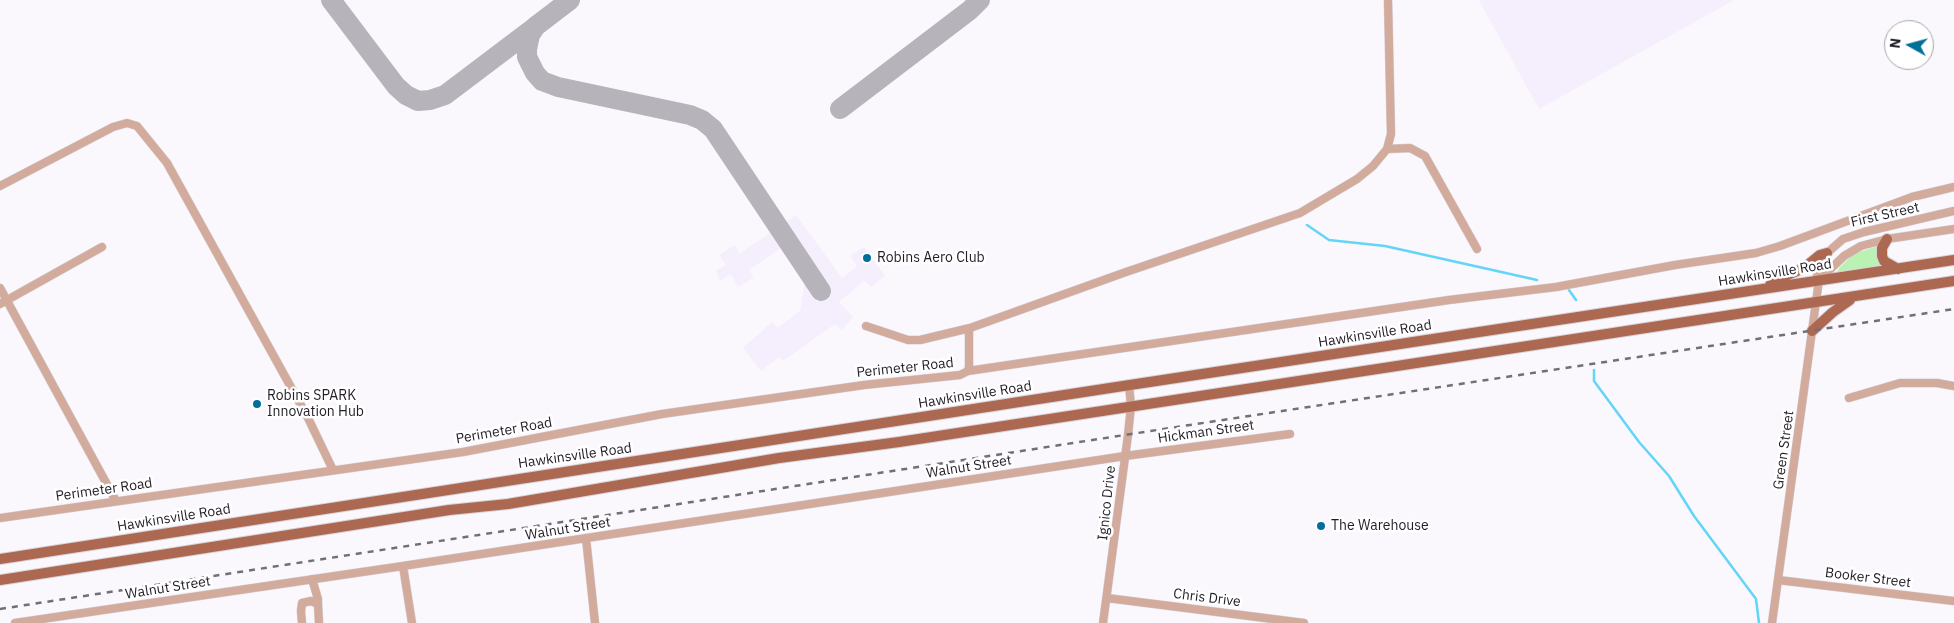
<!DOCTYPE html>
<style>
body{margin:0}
#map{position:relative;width:1954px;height:623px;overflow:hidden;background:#faf7fd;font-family:"IBM Plex Sans",sans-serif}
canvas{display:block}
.north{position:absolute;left:1884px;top:20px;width:50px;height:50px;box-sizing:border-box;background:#fff;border:1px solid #a7a5a9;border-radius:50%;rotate:277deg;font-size:14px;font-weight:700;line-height:20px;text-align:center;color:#221d27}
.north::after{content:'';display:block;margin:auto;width:18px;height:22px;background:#00709b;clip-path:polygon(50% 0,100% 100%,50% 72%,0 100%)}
</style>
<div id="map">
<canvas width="1954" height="623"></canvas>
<div class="north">N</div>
</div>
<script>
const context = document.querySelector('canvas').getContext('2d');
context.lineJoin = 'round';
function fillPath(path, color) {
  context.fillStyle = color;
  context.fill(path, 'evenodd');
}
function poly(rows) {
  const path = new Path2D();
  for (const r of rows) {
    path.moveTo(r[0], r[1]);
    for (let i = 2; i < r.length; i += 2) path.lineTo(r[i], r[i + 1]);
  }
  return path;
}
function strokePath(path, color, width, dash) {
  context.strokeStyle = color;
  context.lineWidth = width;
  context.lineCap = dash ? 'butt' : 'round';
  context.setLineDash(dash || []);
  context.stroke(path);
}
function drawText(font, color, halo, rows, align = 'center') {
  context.font = font + ' "IBM Plex Sans",sans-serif';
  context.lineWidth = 5;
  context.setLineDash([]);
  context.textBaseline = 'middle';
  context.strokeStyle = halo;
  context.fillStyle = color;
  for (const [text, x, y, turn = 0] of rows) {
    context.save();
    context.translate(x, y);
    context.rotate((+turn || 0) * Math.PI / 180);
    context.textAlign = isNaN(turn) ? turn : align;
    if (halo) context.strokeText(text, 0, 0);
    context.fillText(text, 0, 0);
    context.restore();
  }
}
const built = poly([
 [1479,0,1734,0,1539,109],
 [796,215,842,278,857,266,850,256,864,247,885,276,871,287,864,281,839,302,853,317,842,330,835,324,783,361,779,357,761,371,743,348,772,322,778,328,800,311,805,281,781,248,749,270,754,278,738,287,731,274,720,281,716,271,726,265,719,255,735,245,739,254]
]);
const green = poly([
 [1877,246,1877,258,1885,266,1837,273,1839,268,1849,258,1857,253]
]);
const stream = poly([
 [1307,225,1329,240,1385,246,1537,280],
 [1569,290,1576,300],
 [1594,370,1594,381,1639,442,1669,476,1694,516,1756,599,1759,623]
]);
const taxiway = poly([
 [331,0,396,86,406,95,418,101,430,100,445,95,535,27],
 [570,0,536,26,530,35,527,49,527,57,535,73,542,81,558,87,690,115,702,120,713,129,821,291],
 [840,109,970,10,980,0]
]);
const minor = poly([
 [1387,149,1391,134,1388,0],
 [0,186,113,127,127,123,137,126,167,163,308,418,333,470],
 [1819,280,1844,256,1861,246,1887,239,1954,229],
 [0,288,116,501],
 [0,304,102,247],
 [866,326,908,340,920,340,970,328,1126,272,1300,213,1357,179,1373,166,1387,149,1410,148,1425,156,1477,249],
 [968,371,1449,300,1556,287,1675,265,1756,253,1780,246,1912,197,1954,187],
 [1849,398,1900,383,1937,383,1954,386],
 [0,518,463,452,662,414,864,385,960,375,968,371,969,367,969,332,970,328],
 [586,538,595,623],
 [403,566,412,623],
 [312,579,318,599,318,604],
 [1778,580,1954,601],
 [1107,598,1304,623],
 [15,623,403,566,1125,456,1290,434],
 [302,623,301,611,302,603,311,601,318,604,319,623],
 [1103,623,1128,435,1131,406,1129,385],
 [1772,623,1819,280,1817,274,1827,253,1843,239,1864,232,1954,211]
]);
const major = poly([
 [1887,239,1882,248,1882,256,1884,261,1898,269],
 [1770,285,1774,281,1804,268,1820,255,1827,253],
 [1812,331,1833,312,1850,300],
 [0,559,1110,388,1954,260],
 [0,580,449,510,508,504,779,458,899,442,1954,281]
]);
const rail = poly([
 [0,609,1170,428,1954,309]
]);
const markers = [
 [867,258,5,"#00709b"],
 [257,404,5,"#00709b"],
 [1321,526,5,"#00709b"]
];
const streetNames = [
 ["First Street",1885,215,-13],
 ["Hawkinsville Road",1775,273,-9],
 ["Hawkinsville Road",1375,334,-9],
 ["Perimeter Road",905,368,-6],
 ["Hawkinsville Road",975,395,-9],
 ["Perimeter Road",504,431,-10],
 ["Hickman Street",1206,432,-8],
 ["Green Street",1784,450,-82],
 ["Hawkinsville Road",575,456,-8],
 ["Walnut Street",969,467,-9],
 ["Perimeter Road",104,490,-8],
 ["Ignico Drive",1107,503,-84],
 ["Hawkinsville Road",174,518,-9],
 ["Walnut Street",568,529,-9],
 ["Booker Street",1868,578,7],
 ["Walnut Street",168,588,-9],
 ["Chris Drive",1207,598,7]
];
const poiNames = [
 ["Robins Aero Club",877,258],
 ["Robins SPARK",267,396],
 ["Innovation Hub",267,412],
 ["The Warehouse",1331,526]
];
fillPath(built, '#f5eefc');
fillPath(green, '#baf2b4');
strokePath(stream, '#63d5f6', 2.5);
strokePath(taxiway, '#b6b3ba', 20);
strokePath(minor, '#d7d4db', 9);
strokePath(major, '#d7d4db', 12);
strokePath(minor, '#d2ab9d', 8);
strokePath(major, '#ac6850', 10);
strokePath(rail, '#736f77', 2.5, [6, 6]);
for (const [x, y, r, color] of markers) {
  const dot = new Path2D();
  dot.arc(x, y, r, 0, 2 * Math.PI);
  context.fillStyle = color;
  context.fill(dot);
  strokePath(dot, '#fff', 2);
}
drawText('14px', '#221d27', '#fff', streetNames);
drawText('14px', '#221d27', '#fff', poiNames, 'left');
</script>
